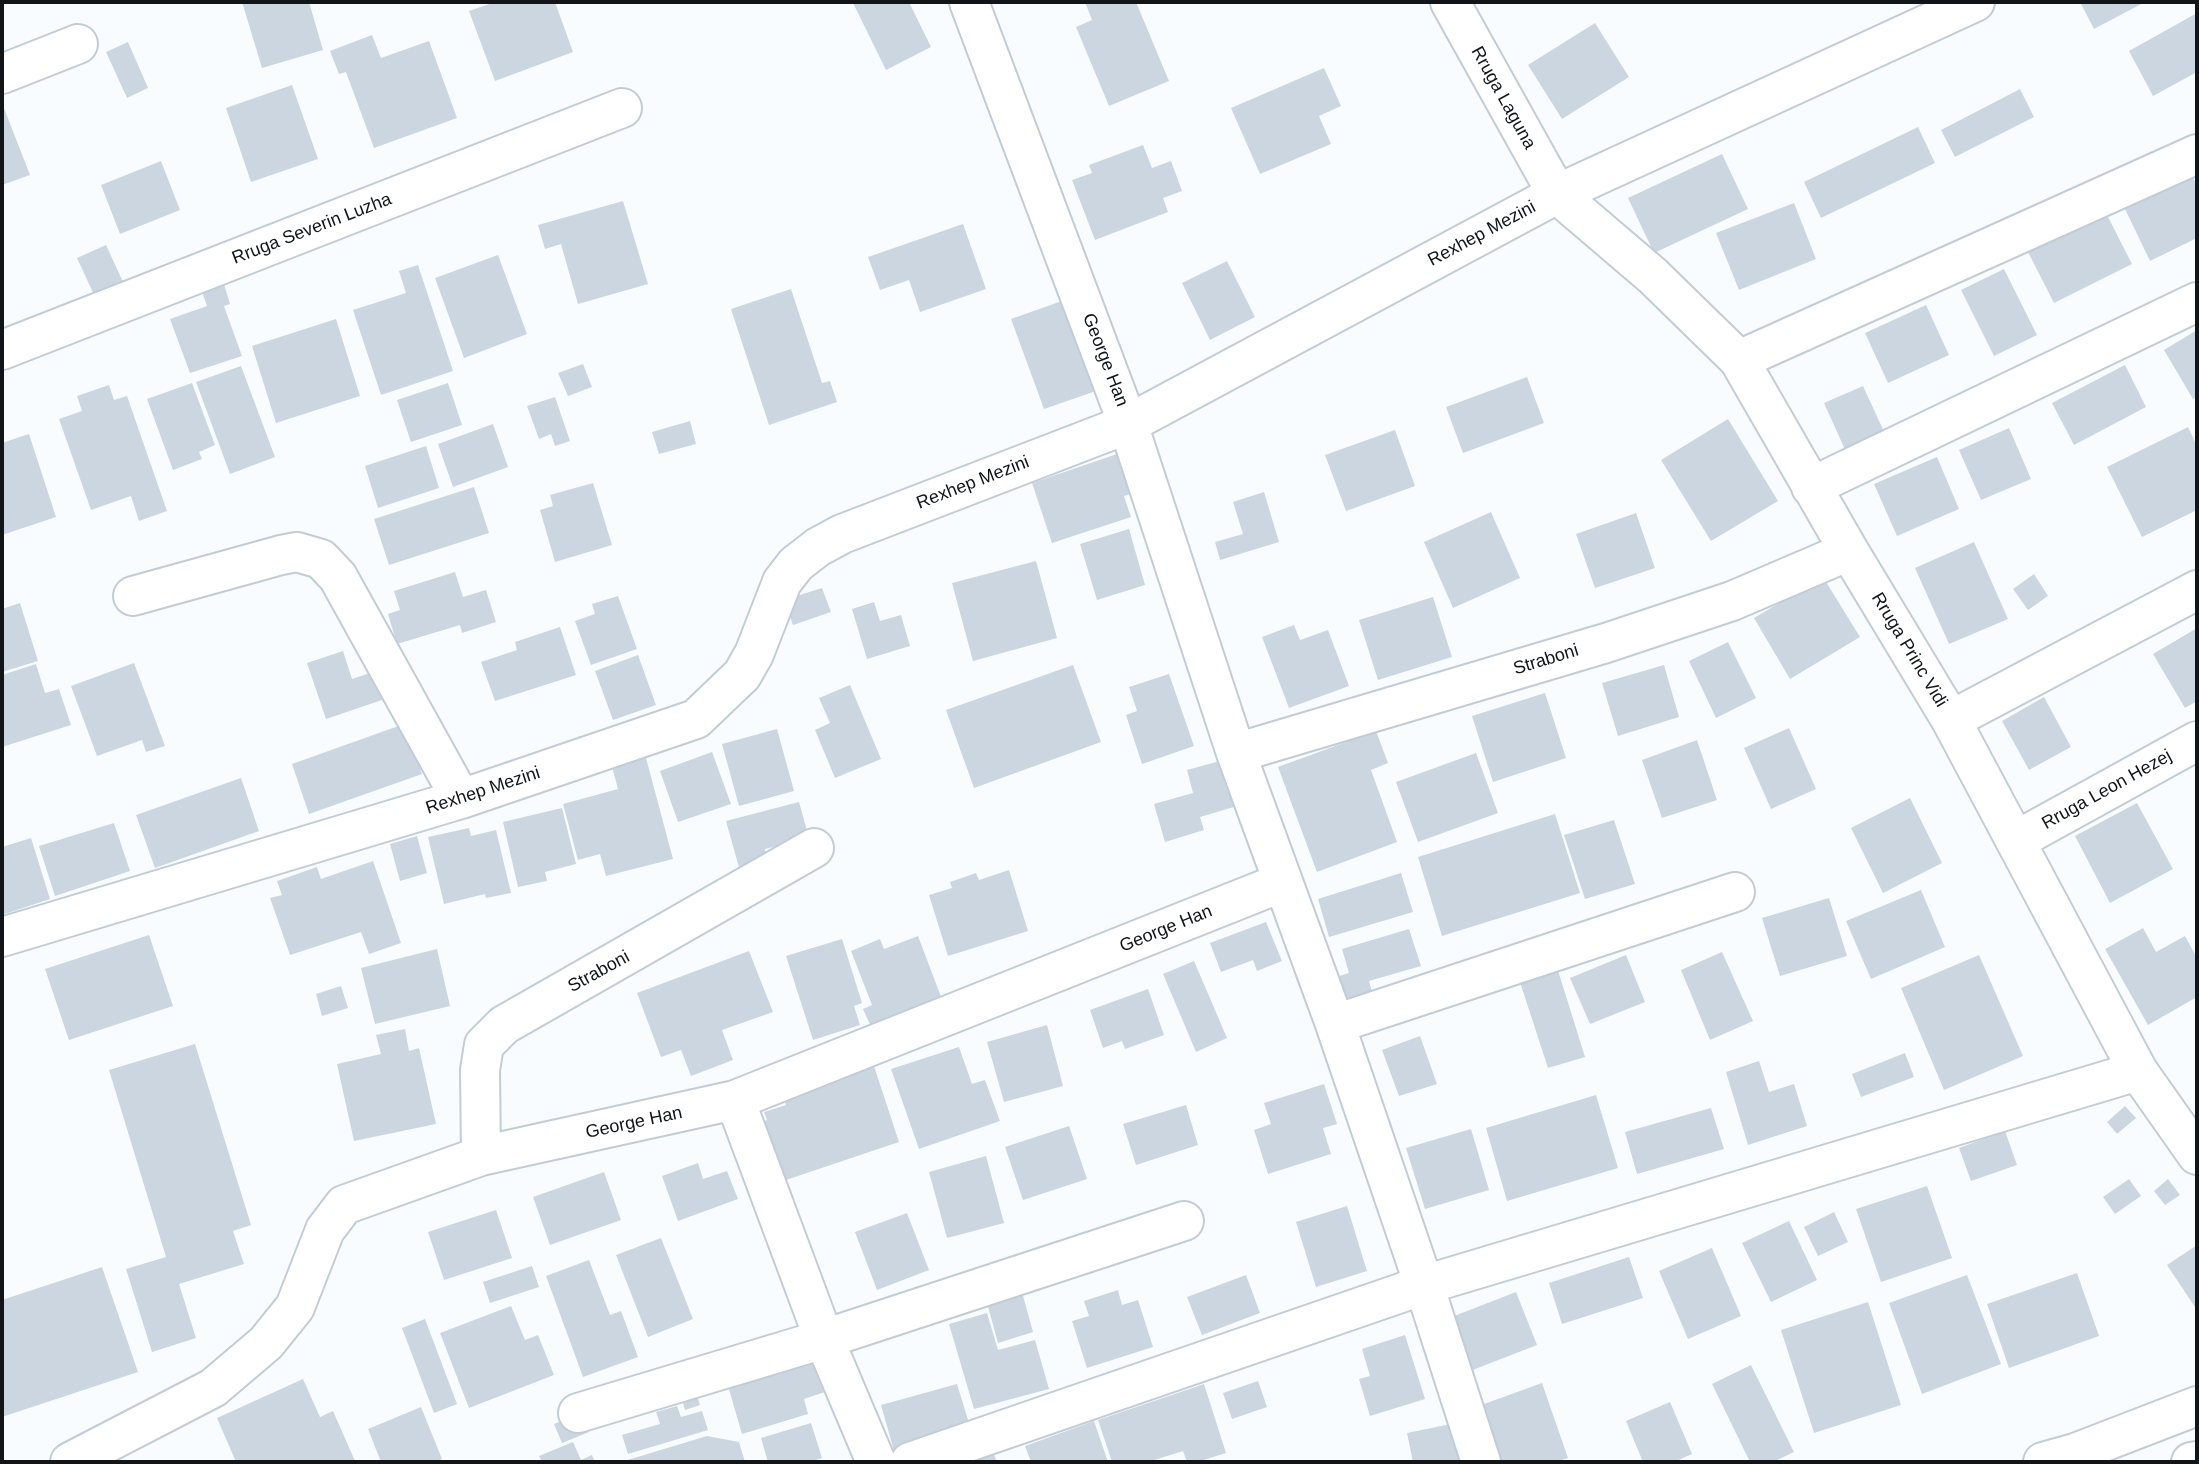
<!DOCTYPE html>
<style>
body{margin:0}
#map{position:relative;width:2199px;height:1464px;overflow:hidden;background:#f9fcfe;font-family:Arial,sans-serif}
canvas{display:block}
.frame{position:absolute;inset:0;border:4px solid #111518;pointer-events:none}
</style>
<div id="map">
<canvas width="2199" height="1464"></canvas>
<div class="frame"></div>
</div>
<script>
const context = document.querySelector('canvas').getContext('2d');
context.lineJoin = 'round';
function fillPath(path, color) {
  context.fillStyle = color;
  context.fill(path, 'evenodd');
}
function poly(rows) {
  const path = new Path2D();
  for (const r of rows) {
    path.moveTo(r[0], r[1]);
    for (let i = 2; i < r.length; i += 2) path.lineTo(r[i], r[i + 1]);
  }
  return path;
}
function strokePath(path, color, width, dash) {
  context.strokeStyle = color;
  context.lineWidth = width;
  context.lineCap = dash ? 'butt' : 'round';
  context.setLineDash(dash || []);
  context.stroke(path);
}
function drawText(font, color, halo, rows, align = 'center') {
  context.font = font + ' Arial,sans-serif';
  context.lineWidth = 5;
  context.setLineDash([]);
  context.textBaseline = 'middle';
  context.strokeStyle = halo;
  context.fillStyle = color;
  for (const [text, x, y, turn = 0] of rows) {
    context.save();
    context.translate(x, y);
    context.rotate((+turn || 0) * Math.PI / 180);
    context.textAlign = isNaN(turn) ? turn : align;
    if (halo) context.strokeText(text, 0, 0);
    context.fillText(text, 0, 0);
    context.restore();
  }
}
const building = poly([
 [242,2,309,2,323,50,262,68],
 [495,2,555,2,573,52,495,81,469,11],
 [856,2,909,2,931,47,886,70,853,3],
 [1085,2,1136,2,1169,81,1109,106,1076,27,1092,20],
 [2080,2,2145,2,2094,29],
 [2197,13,2197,72,2153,96,2129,51],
 [1595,23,1629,77,1562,119,1528,65],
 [372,35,381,58,429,41,457,118,374,148,346,72,339,74,330,51],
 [128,42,148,88,127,98,106,52],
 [1324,68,1341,106,1319,116,1331,144,1260,174,1231,108],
 [292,85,318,159,251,182,226,108],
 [2020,89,2034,117,1955,157,1941,130],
 [2,103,30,175,2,185],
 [1918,127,1935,163,1821,218,1804,182],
 [1143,145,1152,168,1171,161,1182,191,1163,198,1168,212,1095,240,1072,180,1092,173,1089,165],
 [1722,154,1748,209,1654,253,1628,198],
 [161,161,180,210,120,234,101,185],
 [2192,175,2197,186,2197,238,2150,261,2124,207],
 [623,201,648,284,578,304,561,244,545,249,538,225],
 [1794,203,1816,259,1739,290,1716,233],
 [2106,213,2132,264,2054,303,2028,252],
 [963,224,986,289,920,312,909,280,880,290,868,257],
 [106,245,124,284,95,297,77,258],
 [498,255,527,334,464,358,435,278],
 [1227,261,1255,317,1210,340,1182,283],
 [418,265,453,371,381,395,353,310,406,293,399,271],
 [2004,269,2037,335,1994,356,1961,290],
 [223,281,230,304,224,306,242,356,190,373,170,319,207,306,201,289],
 [791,289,822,383,830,381,837,402,769,425,731,309],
 [1062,301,1096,391,1044,409,1011,319],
 [1926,305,1949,355,1888,383,1865,333],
 [336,319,360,396,276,423,252,346],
 [2197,330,2197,397,2193,399,2164,350],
 [583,364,592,387,568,396,558,373],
 [2125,365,2146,407,2074,445,2052,403],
 [241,366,275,457,230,474,196,382],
 [1527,377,1544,423,1463,453,1446,407],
 [192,383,215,445,199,452,202,459,173,470,147,399],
 [448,383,462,425,411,442,397,400],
 [109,385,114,400,127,396,167,511,139,521,131,496,91,510,59,419,82,411,77,396],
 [1863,386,1886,436,1847,454,1824,403],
 [555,397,570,441,555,446,551,434,539,439,527,406],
 [1728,419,1778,501,1711,541,1661,460],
 [690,421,696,444,659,454,652,432],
 [493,424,508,467,453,487,438,444],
 [2188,427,2197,446,2197,510,2142,537,2107,467],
 [2009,428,2031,479,1981,500,1959,450],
 [1395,430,1415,486,1346,511,1325,455],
 [29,434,56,517,2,535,2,443],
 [426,446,439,488,378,508,365,466],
 [1117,454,1131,494,1124,496,1131,517,1052,543,1032,483],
 [1937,457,1959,509,1897,536,1874,484],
 [593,483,612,545,555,562,540,510,553,506,550,495],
 [474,487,489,533,389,565,374,519],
 [1264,492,1279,542,1220,560,1215,542,1243,534,1233,502],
 [1491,512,1520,578,1453,608,1424,542],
 [1636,513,1655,568,1595,588,1576,534],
 [1129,529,1145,585,1097,600,1080,544],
 [1974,542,2008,619,1949,644,1915,568],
 [1036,561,1057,638,973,661,952,583],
 [455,572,463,597,486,590,496,622,462,633,460,625,397,644,388,614,400,610,394,591],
 [2034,574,2048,596,2028,610,2013,589],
 [1823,577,1860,637,1790,679,1754,618],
 [822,588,831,612,793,625,784,600],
 [618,596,637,649,591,665,575,621,595,614,592,604],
 [1433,597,1452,657,1378,680,1359,620],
 [874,602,880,621,901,615,910,646,867,659,852,609],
 [20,603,38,661,2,672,2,609],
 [1294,625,1300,640,1328,630,1349,686,1289,708,1262,637],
 [560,627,576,675,495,701,481,662,517,650,515,642],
 [2197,628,2197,701,2185,708,2153,654],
 [1728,642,1756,698,1716,718,1689,661],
 [343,651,352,679,379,670,388,698,326,719,307,663],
 [638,655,656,705,613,720,595,671],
 [134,663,165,746,146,752,142,740,97,756,71,686],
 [36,664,45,693,59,689,71,725,2,747,2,675],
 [1073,665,1101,742,974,788,946,710],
 [1664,665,1679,717,1618,736,1602,683],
 [1169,674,1194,746,1142,764,1126,715,1137,711,1129,687],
 [850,685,881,759,835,778,815,730,830,723,819,698],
 [1545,693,1566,758,1493,782,1472,716],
 [2044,697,2071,747,2029,770,2002,721],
 [404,724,422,774,309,814,292,764],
 [1789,728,1816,789,1771,809,1744,748],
 [777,729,794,791,739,806,722,744],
 [1376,731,1388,763,1371,770,1397,842,1317,872,1278,767],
 [1697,740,1717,800,1662,818,1642,760],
 [642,743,673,859,606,876,600,854,578,860,563,804,618,789,608,752],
 [712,752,731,804,678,822,660,771],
 [1476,753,1498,813,1418,842,1396,782],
 [1231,758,1244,804,1200,817,1204,830,1165,842,1154,804,1193,793,1187,770],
 [241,778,259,831,155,868,136,815],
 [1910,798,1942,863,1883,893,1851,828],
 [799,802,809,838,765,849,768,864,740,871,726,821],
 [2137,803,2173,869,2110,903,2075,836],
 [562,808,576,864,545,872,547,881,518,887,503,822],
 [1555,814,1580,893,1442,936,1418,857],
 [1614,820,1635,884,1585,899,1564,835],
 [114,823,130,871,55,896,39,846],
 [469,828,471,836,496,830,511,893,486,898,485,894,444,904,428,837],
 [417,836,427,873,400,881,390,844],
 [31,838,50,899,2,915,2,847],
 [373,861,401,943,369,954,361,932,290,955,270,898,282,895,277,881,317,867,321,879],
 [1009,870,1028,931,948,956,929,895,952,888,950,882,976,873,979,880],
 [1401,873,1413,912,1329,937,1318,899],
 [1921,890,1945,947,1871,979,1846,921],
 [1829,898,1847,956,1780,976,1762,918],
 [1266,922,1282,961,1257,971,1253,960,1221,972,1210,943],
 [2143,928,2156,952,2185,936,2197,958,2197,997,2148,1025,2105,949],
 [1409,929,1421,966,1369,981,1373,996,1347,1003,1339,976,1349,973,1342,949],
 [149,935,173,1006,69,1040,45,969],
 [918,936,943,1002,872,1029,863,1009,872,1005,851,951,880,939,884,949],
 [842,939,862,1003,854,1006,860,1025,813,1040,786,956],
 [437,949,450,1006,375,1024,361,968],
 [749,951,773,1012,722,1030,733,1060,691,1076,681,1050,661,1057,637,993],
 [1722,952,1753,1021,1710,1040,1681,970],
 [1626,955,1645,1002,1590,1024,1570,978],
 [1979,955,2023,1056,1944,1090,1901,988],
 [1194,961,1227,1038,1196,1052,1163,974],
 [1556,964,1585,1057,1548,1068,1518,976],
 [341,986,348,1008,322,1016,316,994],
 [1148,989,1164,1035,1125,1049,1122,1041,1103,1048,1090,1010],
 [1047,1025,1063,1086,1004,1102,987,1042],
 [405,1029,409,1051,419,1048,436,1124,354,1141,337,1064,381,1054,376,1035],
 [1420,1036,1437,1084,1399,1096,1382,1050],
 [195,1044,251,1225,233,1231,244,1264,179,1284,196,1338,152,1352,126,1269,166,1257,109,1070],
 [959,1047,972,1084,985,1080,1000,1121,919,1149,891,1069],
 [1905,1053,1914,1077,1861,1097,1852,1074],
 [1759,1061,1769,1092,1794,1084,1807,1126,1748,1145,1726,1072],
 [873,1063,899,1142,777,1183,757,1124,767,1120,764,1112,786,1105,783,1094],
 [1324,1084,1337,1124,1323,1128,1331,1154,1268,1174,1254,1130,1271,1124,1264,1103],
 [1596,1095,1618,1168,1507,1201,1486,1128],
 [1186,1105,1198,1145,1136,1165,1123,1124],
 [2125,1106,2136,1118,2117,1134,2107,1122],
 [1711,1108,1724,1149,1637,1174,1625,1132],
 [1069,1126,1087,1179,1023,1200,1005,1147],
 [1471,1129,1489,1190,1425,1209,1406,1148],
 [2005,1131,2017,1165,1971,1181,1959,1148],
 [986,1156,1004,1223,947,1238,929,1172],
 [698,1163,703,1179,727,1171,738,1199,678,1221,662,1176],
 [604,1172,621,1220,550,1245,533,1197],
 [2129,1179,2141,1196,2115,1214,2103,1197],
 [2168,1179,2180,1195,2165,1205,2154,1191],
 [1927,1186,1952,1258,1881,1282,1856,1209],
 [1347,1206,1367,1271,1316,1287,1296,1222],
 [496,1210,512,1258,444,1280,428,1232],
 [1834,1212,1848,1242,1818,1256,1804,1227],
 [907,1213,929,1270,877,1290,855,1232],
 [1789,1221,1817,1280,1771,1302,1742,1243],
 [661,1238,693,1319,648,1337,616,1255],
 [2197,1245,2197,1310,2167,1265],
 [1712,1248,1741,1316,1688,1339,1659,1271],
 [1629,1257,1643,1298,1562,1324,1549,1283],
 [589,1260,610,1315,621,1311,638,1357,583,1377,546,1276],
 [532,1266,539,1287,490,1303,483,1282],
 [102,1267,138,1372,2,1417,2,1300],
 [2077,1273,2099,1336,2009,1368,1987,1304],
 [1246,1275,1260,1313,1202,1335,1187,1297],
 [1967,1275,2001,1364,1922,1394,1889,1303],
 [1118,1290,1122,1305,1138,1300,1153,1347,1087,1368,1072,1321,1089,1316,1084,1301],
 [1022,1292,1033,1332,998,1343,987,1303],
 [1516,1292,1537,1345,1470,1371,1449,1318],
 [1868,1302,1901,1405,1814,1433,1781,1330],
 [511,1306,525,1340,538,1335,554,1375,469,1408,440,1333],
 [987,1313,998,1350,1035,1340,1049,1389,974,1409,949,1324],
 [425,1319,457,1404,434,1413,402,1328],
 [1405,1335,1425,1399,1370,1416,1359,1379,1370,1376,1362,1349],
 [815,1360,825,1392,804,1399,808,1414,742,1434,728,1386],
 [1751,1365,1794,1452,1773,1462,1750,1462,1712,1384],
 [303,1379,320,1417,333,1411,355,1461,236,1462,217,1418],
 [1258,1381,1267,1407,1232,1419,1223,1393],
 [1542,1383,1568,1458,1555,1462,1492,1462,1473,1408],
 [957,1384,973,1436,896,1458,881,1405],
 [1204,1384,1226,1453,1197,1462,1187,1462,1183,1451,1148,1462,1112,1462,1098,1420],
 [696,1393,700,1405,685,1410,681,1397],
 [1670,1402,1692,1454,1674,1462,1643,1462,1626,1421],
 [677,1406,681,1417,702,1411,708,1430,628,1454,622,1435,660,1424,656,1412],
 [421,1407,442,1459,434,1462,381,1462,368,1429],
 [581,1413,589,1432,562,1443,554,1424],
 [1094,1421,1108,1462,1031,1462,1025,1446],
 [811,1423,822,1458,809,1462,768,1462,761,1438],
 [1451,1424,1459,1462,1413,1462,1407,1433],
 [707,1436,739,1442,745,1462,621,1462],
 [573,1442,581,1460,592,1455,595,1462,542,1462,539,1456],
 [992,1450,997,1462,957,1462]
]);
const minor = poly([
 [969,2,1128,424,1236,753,1335,1024,1424,1285,1481,1462],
 [1450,2,1557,194,1653,276,1739,360,1849,551,1951,720,2138,1071,2197,1155],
 [2,74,78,44],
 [2,350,622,108],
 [1739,360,2197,154],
 [1811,487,2197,302],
 [133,596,281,555,297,552,321,559,338,577,461,799],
 [1951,720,2197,590],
 [1236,753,1606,643,1732,601,1849,551],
 [2017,840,2197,741],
 [2,937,461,799,696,719,742,675,754,654,782,582,796,564,818,547,842,534,1128,424,1557,194,1975,2],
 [1335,1024,1735,892],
 [735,1100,824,1339,876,1462],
 [481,1156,480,1070,484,1045,504,1025,814,848],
 [578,1413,824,1339,1184,1221],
 [70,1462,213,1388,266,1343,295,1307,325,1230,344,1205,481,1156,735,1100,1283,882],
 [910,1462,1424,1285,2138,1071]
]);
const primary = poly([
 [2043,1462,2075,1453,2197,1406],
 [2191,1462,2197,1461]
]);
const streetNames = [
 ["Rruga Laguna",1503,98,61],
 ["Rruga Severin Luzha",312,229,-21],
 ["Rexhep Mezini",1482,234,-28],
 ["George Han",1105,360,69],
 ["Rexhep Mezini",973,483,-21],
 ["Rruga Princ Vidi",1909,650,59],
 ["Straboni",1546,660,-17],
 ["Rruga Leon Hezej",2107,790,-29],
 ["Rexhep Mezini",483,791,-18],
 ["George Han",1166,929,-22],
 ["Straboni",599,972,-29],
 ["George Han",634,1123,-12]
];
fillPath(building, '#cbd6e1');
strokePath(minor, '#c2ccd7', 42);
strokePath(primary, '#c2ccd7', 42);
strokePath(minor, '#fff', 38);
strokePath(primary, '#fff', 38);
drawText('18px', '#111518', '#fff', streetNames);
</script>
